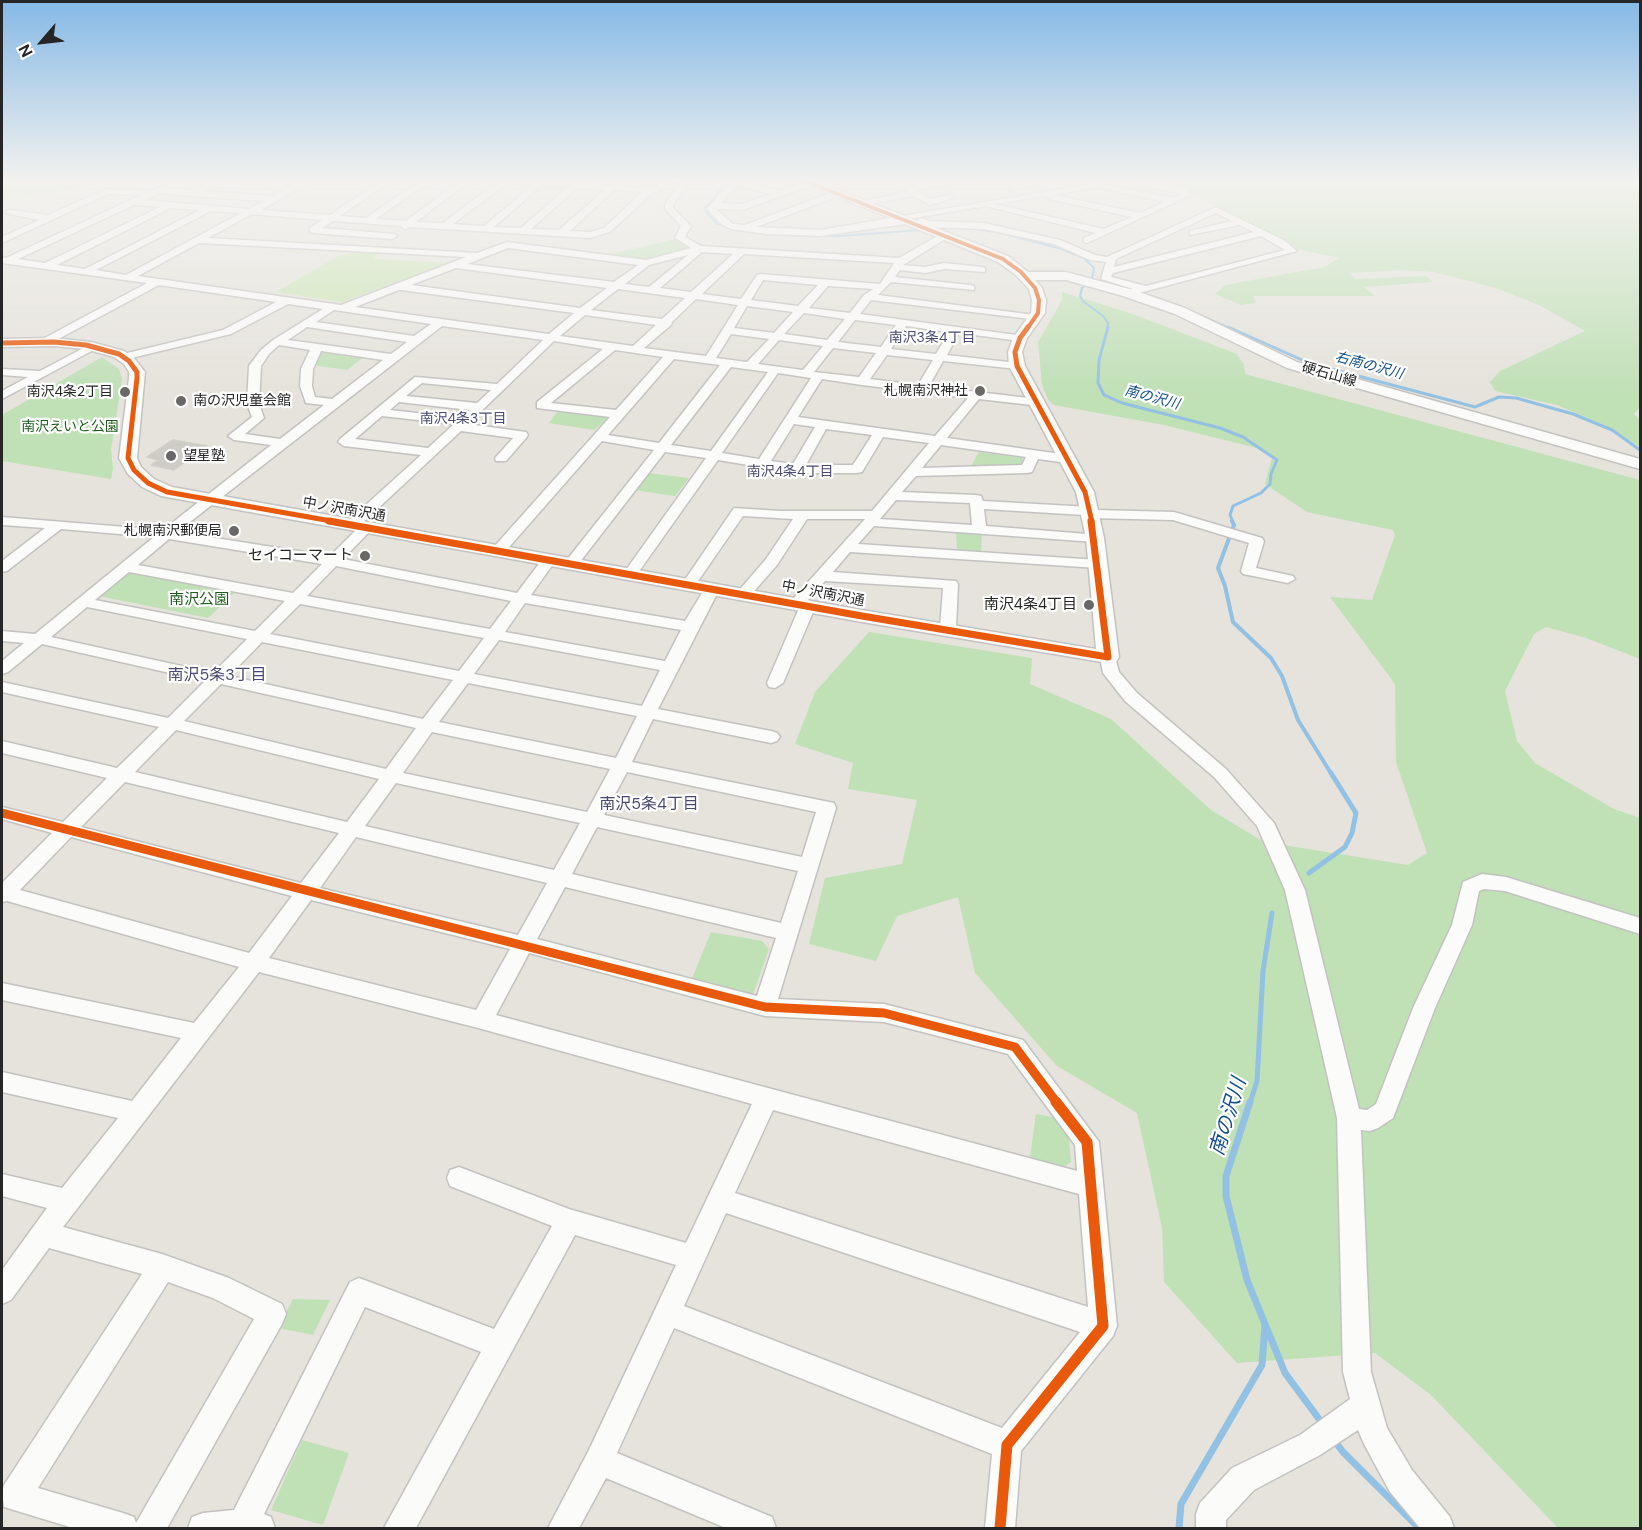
<!DOCTYPE html>
<meta charset="utf-8">
<style>
body{margin:0}
#map{position:relative;width:1642px;height:1530px;overflow:hidden;background:#e5e3dc;font-family:"DM Sans",sans-serif}
canvas{display:block}
.frame{position:absolute;inset:0;border:3px solid #262626;pointer-events:none}
.north{position:absolute;left:12px;top:12px;width:60px;height:60px;-webkit-text-stroke:4px #fff;paint-order:stroke;rotate:242deg;font-size:16px;font-weight:700;line-height:24px;text-align:center;color:#262626}
.north::after{content:'';display:block;margin:auto;width:21px;height:27px;background:#262626;clip-path:polygon(50% 0,100% 100%,50% 72%,0 100%)}
</style>
<div id="map">
<canvas width="1642" height="1530"></canvas>
<div class="frame"></div>
<div class="north">N</div>
</div>
<script>
const context = document.querySelector('canvas').getContext('2d');
context.lineJoin = 'round';
function fillPath(path, color) {
  context.fillStyle = color;
  context.fill(path, 'evenodd');
}
function poly(rows) {
  const path = new Path2D();
  for (const r of rows) {
    path.moveTo(r[0], r[1]);
    for (let i = 2; i < r.length; i += 2) path.lineTo(r[i], r[i + 1]);
  }
  return path;
}
function strokePath(path, color, width, dash) {
  context.strokeStyle = color;
  context.lineWidth = width;
  context.lineCap = dash ? 'butt' : 'round';
  context.setLineDash(dash || []);
  context.stroke(path);
}
function drawText(font, color, halo, rows, align = 'center') {
  context.font = font + ' "DM Sans","Noto Sans JP",sans-serif';
  context.lineWidth = 4.5;
  context.setLineDash([]);
  context.textBaseline = 'middle';
  context.strokeStyle = halo;
  context.fillStyle = color;
  for (const [text, x, y, turn = 0] of rows) {
    context.save();
    context.translate(x, y);
    context.rotate((+turn || 0) * Math.PI / 180);
    context.textAlign = isNaN(turn) ? turn : align;
    if (halo) context.strokeText(text, 0, 0);
    context.fillText(text, 0, 0);
    context.restore();
  }
}
const green = poly([
 [1171,179,1640,179,1640,407,1634,414,1640,420,1640,447,1606,426,1557,405,1495,391,1490,382,1500,371,1585,331,1541,306,1496,288,1434,272,1404,270,1350,273,1355,279,1426,276,1433,282,1364,287,1375,296,1253,296,1256,303,1241,305,1215,294,1225,285,1325,267,1339,258,1297,249,1255,225,1193,195],
 [680,238,699,249,646,263,598,257],
 [1062,292,1133,314,1237,354,1244,365,1245,374,1640,480,1640,659,1586,638,1546,627,1534,634,1505,691,1517,741,1535,763,1614,809,1640,818,1640,1528,1558,1528,1431,1395,1375,1353,1237,1363,1164,1282,1162,1228,1137,1113,1057,1066,975,973,958,897,897,916,876,961,809,944,825,878,902,864,917,800,848,789,853,763,795,744,815,692,869,632,1032,658,1030,684,1111,719,1211,810,1264,842,1408,865,1427,853,1396,762,1395,684,1330,597,1372,600,1395,535,1393,530,1307,512,1265,484,1272,458,1265,450,1164,425,1054,405,1049,401,1042,385,1038,342,1062,300],
 [321,350,364,357,347,370,312,365],
 [102,357,119,369,122,379,111,450,113,469,111,479,2,461,2,415],
 [558,411,605,416,607,419,594,430,549,423],
 [979,452,1022,458,1024,466,970,468],
 [647,473,689,478,675,496,634,490],
 [956,533,982,534,981,553,957,551],
 [134,571,236,591,208,618,103,597,101,594,126,573],
 [711,932,762,941,769,949,752,997,691,981],
 [1036,1114,1062,1119,1068,1128,1071,1162,1064,1167,1030,1157],
 [293,1299,330,1300,313,1335,278,1328],
 [302,1440,349,1453,323,1525,271,1510]
]);
const pitch = poly([
 [2,179,122,179,124,180,2,201],
 [353,253,378,253,374,259,447,263,342,302,276,292,338,256]
]);
const streamFar4 = poly([
 [729,179,704,210,716,223,735,230,766,234,839,236,923,230],
 [970,228,1001,233,1062,249,1084,258,1094,268,1092,279,1082,288,1080,296,1083,301,1103,316,1108,323,1107,329],
 [934,229,959,228],
 [1135,291,1164,301],
 [1189,310,1231,329]
]);
const streamFar3 = poly([
 [1108,327,1099,360,1098,383,1104,395,1122,403,1220,428,1243,437,1277,460,1271,474,1270,484,1261,493,1233,506,1230,515,1233,522],
 [1228,327,1309,363,1475,407,1499,397,1516,398,1573,414,1612,430,1640,450]
]);
const streamFar2 = poly([
 [1232,521,1234,525,1218,568,1225,586,1233,622,1271,658,1282,676,1298,720,1332,775]
]);
const streamFar1 = poly([
 [1309,873,1345,847,1352,833,1356,813,1331,773],
 [1250,1103,1257,1081,1263,971,1272,913]
]);
const stream = poly([
 [1250,1102,1226,1176,1226,1196,1247,1280,1285,1373,1322,1423],
 [1334,1440,1343,1452,1419,1528],
 [1179,1528,1181,1504,1262,1365,1265,1325]
]);
const building = poly([
 [173,440,207,446,174,470,151,465,159,460,147,457,173,440]
]);
const street = poly([
 [215,179,225,179,204,191,272,196,294,185,257,181,253,179,315,179,261,210,330,215,384,179,394,179,340,216,366,218,423,179,433,179,376,219,406,221,463,179,472,179,416,222,443,223,497,182,487,179,574,182,579,180,582,183,657,188,661,191,652,193,610,232,590,238,410,227,405,229,401,226,333,221,322,228,395,234,397,236,392,239,313,233,310,232,310,228,322,220,252,214,208,238,477,253,507,242,646,260,691,248,675,238,681,226,665,209,665,204,681,183,655,181,651,179,693,179,673,204,673,208,691,226,685,237,701,246,899,258,941,234,947,234,947,238,903,265,925,267,944,263,982,267,985,268,985,272,944,269,925,273,900,270,895,277,970,285,974,286,974,290,891,282,878,295,1035,315,1040,318,1039,320,871,300,860,314,1024,336,1025,338,1020,341,959,333,947,355,1017,363,1023,366,1017,369,943,361,929,386,1036,399,1042,403,1040,406,979,399,947,438,1068,455,1074,459,1068,463,1038,459,1032,472,1027,473,916,476,902,492,976,495,981,496,983,501,1090,507,1096,510,1174,512,1262,538,1264,541,1256,568,1293,576,1295,579,1288,583,1243,574,1241,571,1249,543,1173,520,1090,518,1084,515,984,509,986,526,1100,535,1102,538,1095,542,874,526,858,544,1098,560,1105,564,1098,568,850,552,833,572,956,581,958,584,956,629,948,634,940,629,943,588,825,581,808,600,816,605,783,683,775,688,769,687,767,683,800,606,793,605,790,602,865,519,807,519,777,565,749,597,744,599,736,594,766,559,793,519,743,516,694,587,684,587,682,584,734,508,780,511,872,511,929,443,883,437,862,472,857,473,797,473,718,460,635,577,630,578,623,574,706,458,665,452,576,567,566,567,564,564,566,561,654,450,602,441,503,554,493,554,491,551,493,548,610,417,537,408,537,402,603,349,554,341,468,424,526,432,528,435,526,438,506,461,496,461,495,458,513,438,461,431,357,528,347,528,345,525,347,522,421,455,344,446,338,442,340,439,415,377,497,384,543,340,442,326,177,532,330,556,361,525,366,524,373,528,343,559,517,593,544,557,549,556,556,560,531,595,685,621,707,585,717,585,720,588,658,709,771,731,777,733,780,737,777,741,771,743,653,719,632,762,834,803,836,808,778,999,884,1004,1023,1040,1099,1142,1117,1326,1113,1336,1021,1451,1015,1528,985,1528,992,1454,674,1328,617,1453,772,1517,776,1528,726,1528,606,1478,579,1528,548,1528,589,1450,676,1265,575,1235,416,1528,384,1528,481,1352,365,1307,264,1514,271,1517,275,1528,188,1528,192,1517,203,1513,234,1510,350,1282,359,1278,494,1329,552,1226,450,1186,447,1178,450,1170,459,1167,569,1209,686,1243,752,1104,482,1029,259,972,63,1227,162,1254,229,1278,282,1304,286,1314,282,1324,167,1528,73,1528,4,1507,2,1492,4,1485,142,1274,49,1248,11,1300,2,1304,2,1270,47,1208,2,1196,2,1174,62,1188,118,1118,2,1092,2,1072,132,1101,181,1038,2,1000,2,983,194,1023,239,967,7,901,2,902,2,883,52,833,2,819,2,807,63,822,107,778,2,753,2,741,117,768,159,727,2,692,2,682,168,718,205,681,42,644,8,672,2,674,2,661,24,643,2,641,2,631,35,634,154,537,61,529,7,571,2,572,2,561,45,528,2,525,2,517,163,530,271,445,234,440,228,436,252,417,247,404,249,366,261,350,273,340,323,309,288,304,231,334,123,360,119,359,119,355,223,330,276,302,159,285,49,344,41,344,41,340,147,283,2,263,2,257,6,258,141,195,108,194,2,243,2,237,39,220,5,213,9,210,48,215,106,189,151,191,159,187,192,190,215,179],
 [507,183,533,185,484,226,453,224,507,183],
 [542,185,568,187,521,228,494,227,542,185],
 [577,188,605,190,559,230,531,229,577,188],
 [614,190,642,192,604,228,590,232,570,231,614,190],
 [160,193,193,196,264,201,249,209,144,200,160,193],
 [134,205,160,207,45,263,18,259,134,205],
 [171,208,200,210,85,269,57,265,171,208],
 [211,211,241,213,126,275,96,270,211,211],
 [199,243,466,257,341,305,138,276,199,243],
 [508,248,638,265,614,282,467,264,508,248],
 [702,252,733,254,691,292,660,288,702,252],
 [744,254,894,263,880,284,760,274,757,275,741,299,702,294,744,254],
 [688,255,649,287,625,284,649,265,688,255],
 [456,268,607,288,580,308,411,285,456,268],
 [763,280,818,285,798,306,751,300,763,280],
 [828,286,873,289,864,295,850,313,809,308,828,286],
 [618,289,685,298,662,319,591,310,618,289],
 [399,290,401,290,574,313,549,334,355,307,399,290],
 [696,299,738,305,706,356,644,348,671,325,672,322,696,299],
 [747,306,793,312,774,333,734,328,747,306],
 [334,310,431,324,414,336,316,322,334,310],
 [804,313,845,319,827,340,784,334,804,313],
 [585,315,656,325,633,346,560,336,585,315],
 [855,320,896,325,881,347,838,342,855,320],
 [906,326,949,332,936,354,891,349,906,326],
 [307,327,407,342,391,354,288,340,307,327],
 [731,334,769,339,747,362,716,358,731,334],
 [779,340,823,346,803,370,758,364,779,340],
 [279,345,310,350,301,369,300,386,306,403,324,405,280,439,245,434,264,418,259,404,261,366,269,354,279,345],
 [833,348,876,353,859,377,814,372,833,348],
 [615,350,663,357,616,410,551,403,615,350],
 [321,351,383,360,332,399,315,397,312,386,313,369,321,351],
 [887,355,933,360,918,385,870,379,887,355],
 [674,359,720,365,659,443,608,435,674,359],
 [731,367,768,372,711,451,671,445,731,367],
 [778,373,811,378,759,459,722,453,778,373],
 [822,379,862,385,968,398,935,436,798,417,822,379],
 [422,383,491,390,477,403,406,396,422,383],
 [399,402,470,410,461,418,390,410,399,402],
 [382,416,454,424,428,448,355,439,382,416],
 [794,424,815,427,793,464,771,461,794,424],
 [826,429,872,435,853,465,806,465,826,429],
 [941,445,1026,457,1022,465,922,468,941,445],
 [896,500,970,503,972,525,880,519,896,500],
 [169,539,322,564,293,593,138,565,169,539],
 [336,566,511,601,490,629,307,596,336,566],
 [129,572,285,601,255,631,95,600,129,572],
 [525,603,681,630,665,661,505,632,525,603],
 [300,604,484,638,459,671,270,634,300,604],
 [87,607,247,639,213,673,51,637,87,607],
 [499,640,660,670,642,706,474,674,499,640],
 [262,642,453,680,423,719,229,676,262,642],
 [468,683,637,716,616,758,439,722,468,683],
 [221,684,416,728,386,769,184,721,221,684],
 [176,730,379,779,347,822,135,772,176,730],
 [432,732,610,769,587,812,403,773,432,732],
 [627,772,816,812,802,857,604,815,627,772],
 [125,782,339,833,301,883,81,827,125,782],
 [396,783,580,823,554,870,365,826,396,783],
 [597,827,798,871,781,923,572,874,597,827],
 [71,837,292,896,249,953,20,890,71,837],
 [356,837,547,883,518,935,320,888,356,837],
 [565,887,776,938,757,996,537,939,565,887],
 [311,900,510,949,476,1010,269,958,311,900],
 [529,953,765,1016,884,1022,1008,1054,1075,1145,1077,1171,496,1015,529,953],
 [773,1110,1079,1194,1088,1307,735,1193,773,1110],
 [726,1213,1080,1332,1002,1428,684,1306,726,1213],
 [168,1282,213,1298,254,1319,136,1523,134,1517,123,1513,38,1488,168,1282],
 [733,179,742,179,741,181,779,191,802,183,832,179,852,179,804,188,742,210,716,209,733,224,745,225,833,192,839,192,839,196,756,227,820,230,1097,183,1173,198,1182,194,1140,185,1139,183,1143,181,1185,188,1191,195,1087,243,1084,242,1084,238,1096,233,986,206,907,219,909,221,905,224,820,236,766,234,731,229,721,224,707,209,733,179],
 [737,185,771,194,741,204,721,203,737,185],
 [1097,187,1165,202,1140,213,1054,195,1097,187],
 [1045,196,1049,199,1132,217,1104,229,994,204,1045,196],
 [960,179,981,179,916,190,931,199,950,195,954,198,930,205,913,196,858,206,854,203,907,192,904,189,908,186,960,179],
 [1018,179,1028,179,1037,185,1010,190,1010,186,1025,184,1018,179],
 [1216,207,1285,241,1297,251,1128,296,1124,295,1124,291,1133,289,1101,279,1106,262,1090,260,1054,244,984,229,927,227,917,221,921,218,929,221,984,223,1060,240,1095,255,1107,257,1216,207],
 [1216,213,1232,221,1190,231,1190,235,1239,225,1254,232,1114,267,1116,259,1216,213],
 [1261,236,1285,250,1146,286,1111,277,1113,273,1261,236],
 [93,343,99,346,97,348,2,399,2,391,28,377,2,375,2,369,40,371,93,343],
 [1108,652,1114,654,1119,672,1137,693,1226,769,1274,823,1305,890,1359,1109,1367,1110,1376,1104,1413,1008,1452,925,1463,882,1482,874,1506,877,1640,918,1640,934,1505,891,1484,889,1479,891,1472,925,1435,1008,1393,1118,1378,1128,1370,1131,1361,1130,1371,1372,1387,1428,1412,1470,1450,1517,1454,1528,1420,1528,1390,1492,1364,1444,1358,1430,1320,1455,1254,1490,1226,1520,1226,1528,1196,1528,1196,1514,1200,1503,1232,1468,1300,1435,1350,1399,1343,1372,1337,1118,1285,890,1257,826,1214,777,1125,701,1103,673,1100,657,1108,652]
]);
const secondary = poly([
 [795,179,810,179,1008,256,1028,272,1066,272,1133,290,1185,308,1297,362,1640,459,1640,469,1287,368,1175,314,1123,296,1066,280,1035,280,1042,288,1046,300,1045,313,1027,338,1022,352,1025,366,1094,492,1104,538,1119,657,1116,662,1108,663,862,622,161,496,142,487,128,474,119,458,129,378,129,372,124,364,114,357,85,349,54,346,2,347,2,339,54,338,91,342,124,351,134,358,145,372,137,458,141,467,154,479,172,487,862,610,1096,649,1086,538,1076,492,1009,366,1008,352,1013,338,1031,313,1032,300,1029,289,1016,275,998,262,795,179]
]);
const cyclewayFar4 = poly([
 [800,179,1003,259,1021,272,1035,288,1039,300,1038,313,1027,329]
]);
const cyclewayFar3 = poly([
 [1028,327,1020,338,1015,352,1017,366,1085,492,1092,522],
 [2,343,54,342,86,345,119,354,129,361,137,372,137,378,128,458,134,470,148,483,167,492,337,522]
]);
const cyclewayFar2 = poly([
 [329,521,862,616,1108,657,1091,521]
]);
const cyclewayFar1 = poly([
 [2,813,765,1007,884,1013,1015,1047,1057,1103]
]);
const cycleway = poly([
 [1000,1528,1007,1445,1103,1326,1087,1142,1056,1102]
]);
const markers = [
 [980,391,6,"#696866"],
 [125,392,6,"#696866"],
 [181,401,6,"#696866"],
 [171,456,6,"#696866"],
 [234,531,6,"#696866"],
 [365,556,6,"#696866"],
 [1089,605,6,"#696866"]
];
const farNeighbourhoodnames = [
 ["南沢3条4丁目",932,338],
 ["南沢4条3丁目",463,419],
 ["南沢4条4丁目",790,472]
];
const farWaternames = [
 ["右南の沢川",1369,366,15],
 ["南の沢川",1152,398,15]
];
const farStreetnames = [
 ["硬石山線",1329,375,16],
 ["中ノ沢南沢通",344,510,10],
 ["中ノ沢南沢通",823,594,11]
];
const farPoinames = [
 ["札幌南沢神社",968,391],
 ["南沢4条2丁目",113,392],
 ["南の沢児童会館",193,401,"left"],
 ["望星塾",183,456,"left"],
 ["札幌南沢郵便局",222,531]
];
const farParknames = [
 ["南沢えいと公園",70,427]
];
const poiNames = [
 ["セイコーマート",353,556],
 ["南沢4条4丁目",1077,605]
];
const parkNames = [
 ["南沢公園",199,600]
];
const neighbourhoodNames = [
 ["南沢5条3丁目",217,676],
 ["南沢5条4丁目",649,805]
];
const nearWaternames = [
 ["南の沢川",1229,1117,-73]
];
fillPath(green, '#c0e0b6');
fillPath(pitch, '#cae4b3');
strokePath(streamFar4, '#92c1e4', 2);
strokePath(streamFar3, '#92c1e4', 3);
strokePath(streamFar2, '#92c1e4', 4);
strokePath(streamFar1, '#92c1e4', 5);
strokePath(stream, '#92c1e4', 7);
fillPath(building, '#ceccc7');
strokePath(building, '#cfcec8', 1.5);
strokePath(street, '#c3c2c1', 3);
strokePath(secondary, '#c3c2c1', 3);
fillPath(street, '#fbfbfa');
fillPath(secondary, '#fbfbfa');
strokePath(cyclewayFar4, '#e8590c', 4);
strokePath(cyclewayFar3, '#e8590c', 5);
strokePath(cyclewayFar2, '#e8590c', 7);
strokePath(cyclewayFar1, '#e8590c', 9);
strokePath(cycleway, '#e8590c', 11);
const sky = context.createLinearGradient(0, 0, 0, 393);
sky.addColorStop(0, '#85b9e6');
sky.addColorStop(0.46, '#f3f2ef');
sky.addColorStop(1, '#f3f2ef00');
context.fillStyle = sky;
context.fillRect(0, 0, 1642, 393);
for (const [x, y, r, color] of markers) {
  const dot = new Path2D();
  dot.arc(x, y, r, 0, 2 * Math.PI);
  context.fillStyle = color;
  context.fill(dot);
  strokePath(dot, '#fff', 2);
}
drawText('14px', '#4a4a74', '#fff', farNeighbourhoodnames);
drawText('italic 14px', '#134f8e', '#fff', farWaternames);
drawText('14px', '#262626', '#fff', farStreetnames);
drawText('14px', '#262626', '#fff', farPoinames, 'right');
drawText('14px', '#1e5e1c', '#fff', farParknames);
drawText('15px', '#262626', '#fff', poiNames, 'right');
drawText('15px', '#1e5e1c', '#fff', parkNames);
drawText('16px', '#4a4a74', '#fff', neighbourhoodNames);
drawText('italic 20px', '#134f8e', '#fff', nearWaternames);
</script>
